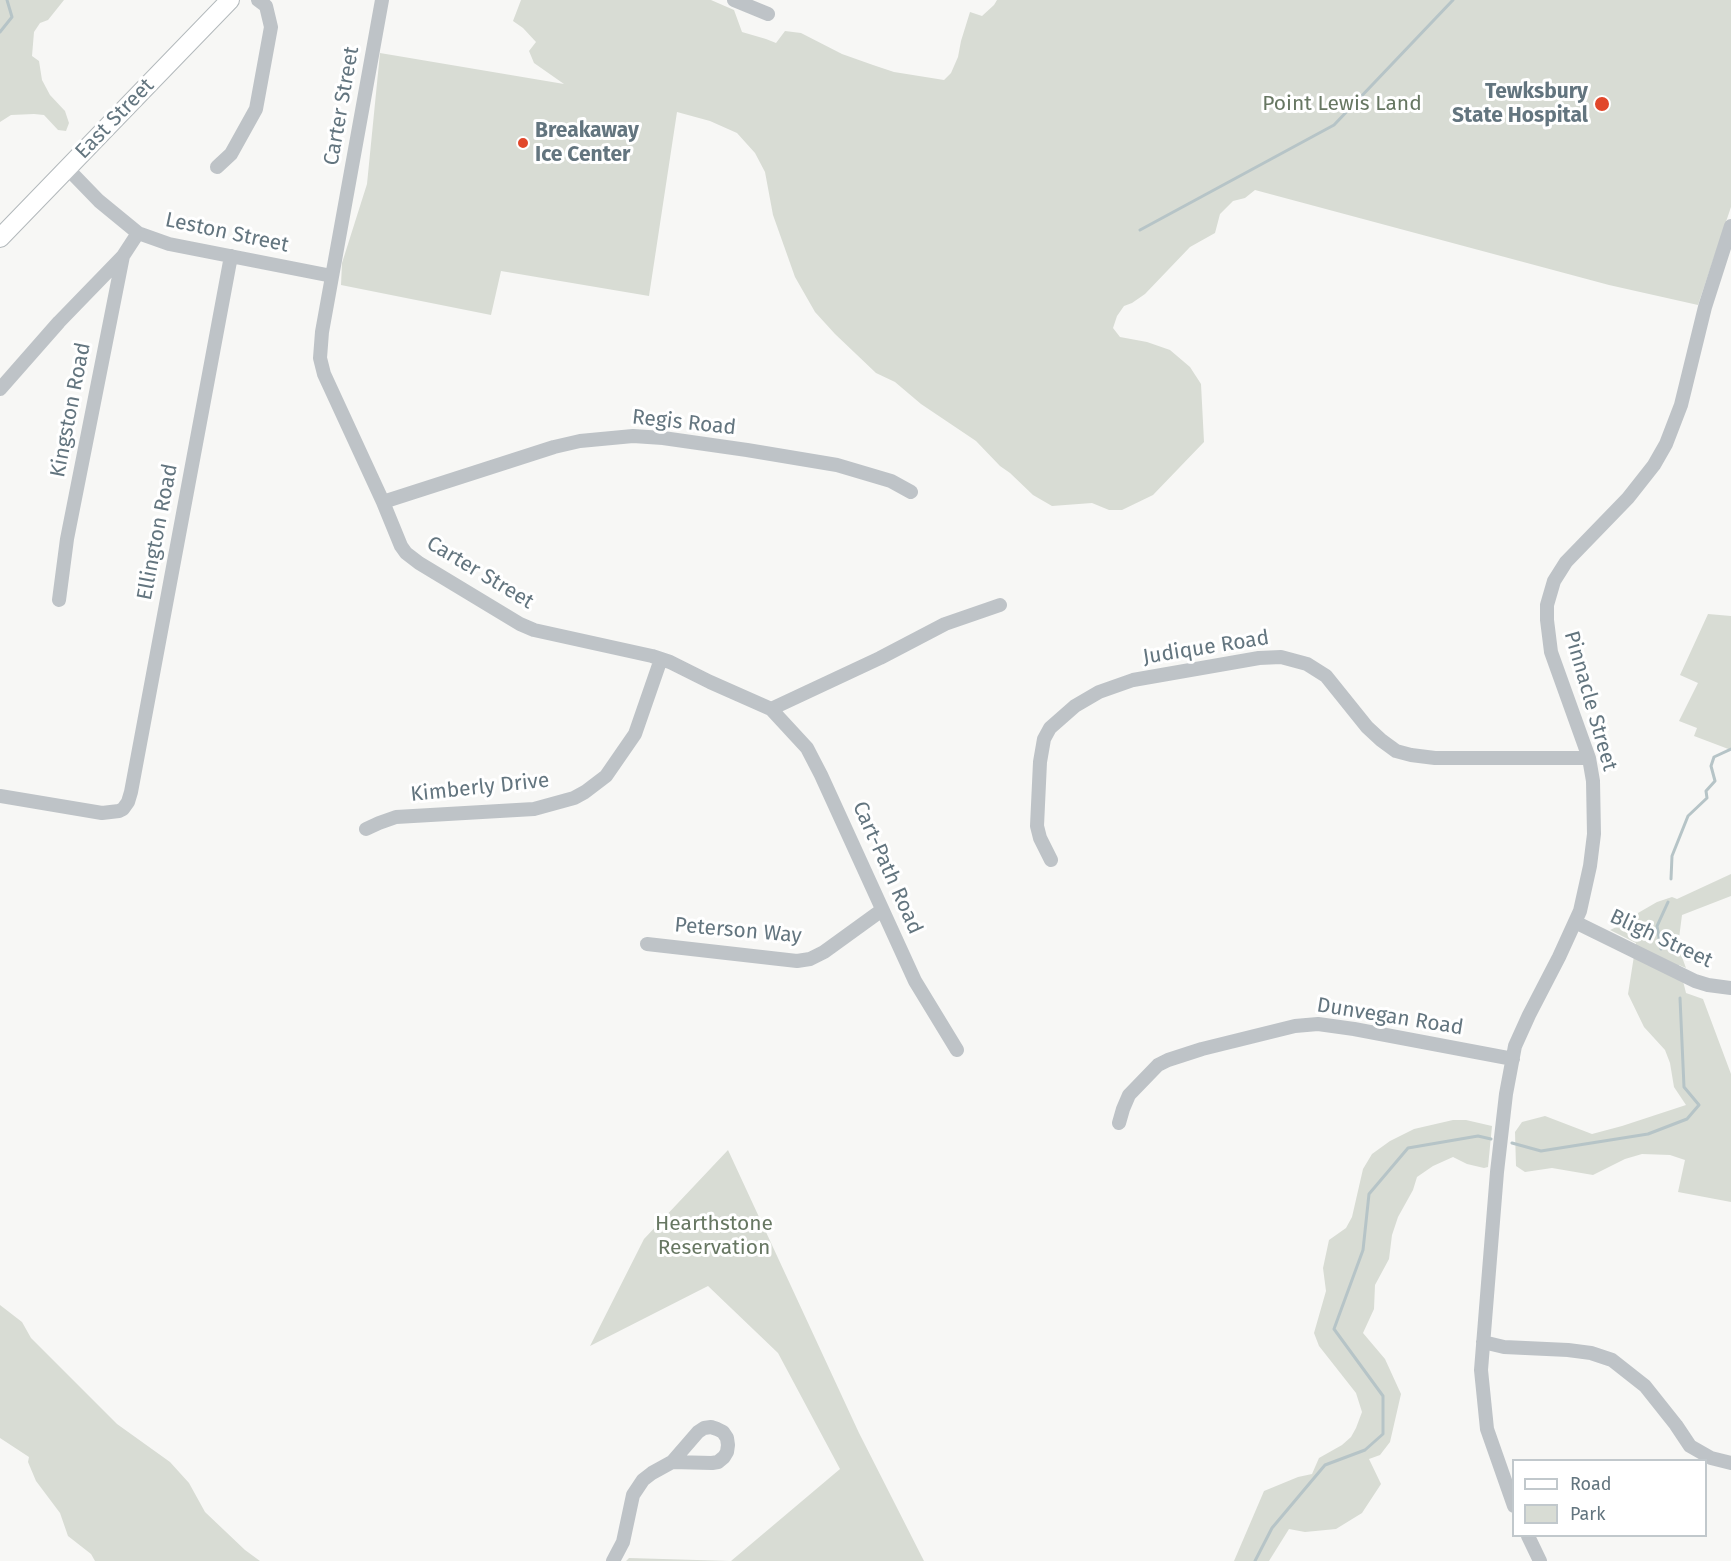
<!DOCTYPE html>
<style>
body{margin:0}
#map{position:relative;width:1731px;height:1561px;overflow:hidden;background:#f7f7f5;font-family:"Fira Sans",sans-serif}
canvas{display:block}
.legend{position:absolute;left:1512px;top:1459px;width:195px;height:78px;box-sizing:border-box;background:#fff;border:2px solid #c1c8cc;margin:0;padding:8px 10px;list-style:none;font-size:18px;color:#63757f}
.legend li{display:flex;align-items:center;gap:12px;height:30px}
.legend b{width:30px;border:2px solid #c1c8cc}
</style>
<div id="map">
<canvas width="1731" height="1561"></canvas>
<ul class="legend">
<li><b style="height:8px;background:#fff"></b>Road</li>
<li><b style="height:16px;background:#d8dcd4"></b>Park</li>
</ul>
</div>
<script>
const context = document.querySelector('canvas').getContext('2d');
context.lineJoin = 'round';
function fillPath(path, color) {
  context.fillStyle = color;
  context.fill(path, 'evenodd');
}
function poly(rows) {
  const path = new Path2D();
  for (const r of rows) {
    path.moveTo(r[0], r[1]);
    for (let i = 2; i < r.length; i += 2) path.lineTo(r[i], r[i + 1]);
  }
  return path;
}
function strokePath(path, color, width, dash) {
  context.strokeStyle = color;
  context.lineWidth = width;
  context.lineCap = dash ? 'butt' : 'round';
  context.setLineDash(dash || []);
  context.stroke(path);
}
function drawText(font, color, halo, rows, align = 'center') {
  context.font = font + ' "Fira Sans",sans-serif';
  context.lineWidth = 6;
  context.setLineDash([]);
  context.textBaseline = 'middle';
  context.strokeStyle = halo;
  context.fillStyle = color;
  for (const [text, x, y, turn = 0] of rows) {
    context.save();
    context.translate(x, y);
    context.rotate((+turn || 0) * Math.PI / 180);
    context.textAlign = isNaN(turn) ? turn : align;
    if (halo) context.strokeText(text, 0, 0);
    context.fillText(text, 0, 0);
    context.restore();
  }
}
const green = poly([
 [0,0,64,0,48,20,40,23,34,32,32,56,39,61,42,80,50,95,65,111,69,123,66,131,58,130,44,115,34,114,11,115,0,122],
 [521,0,711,0,734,10,742,32,766,39,776,43,785,31,801,33,842,54,873,65,894,72,944,80,951,73,958,57,961,41,970,12,982,16,994,5,997,0,1731,0,1731,207,1698,305,1609,285,1255,190,1245,198,1233,201,1220,214,1215,233,1190,247,1145,294,1132,303,1124,306,1117,316,1113,328,1120,337,1147,342,1170,350,1190,367,1201,384,1204,442,1153,495,1122,510,1109,510,1092,503,1052,506,1033,495,1010,473,1000,466,976,441,921,404,895,382,876,373,835,334,815,312,795,277,773,215,765,172,755,153,737,133,710,121,677,112,649,296,501,271,491,315,341,285,342,263,367,184,380,53,564,84,534,63,529,51,536,42,523,28,513,21],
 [1708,614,1731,616,1731,750,1694,736,1697,728,1679,721,1698,683,1680,675],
 [1731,874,1731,896,1682,915,1678,946,1686,968,1679,965,1686,993,1703,999,1731,1074,1731,1202,1678,1192,1685,1160,1670,1155,1642,1154,1625,1159,1593,1175,1552,1168,1525,1172,1516,1166,1515,1132,1522,1122,1545,1116,1592,1134,1622,1126,1686,1105,1674,1087,1670,1063,1665,1050,1644,1027,1628,994,1636,943,1610,930,1638,917,1638,913,1657,902,1672,897,1677,899],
 [1453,1120,1466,1120,1492,1126,1488,1167,1484,1168,1467,1164,1453,1157,1433,1166,1417,1177,1413,1190,1398,1217,1392,1235,1389,1259,1375,1285,1374,1309,1363,1333,1385,1359,1401,1394,1390,1442,1380,1455,1369,1459,1381,1484,1362,1513,1336,1529,1305,1532,1289,1529,1269,1561,1234,1561,1264,1491,1298,1477,1312,1474,1319,1458,1342,1445,1351,1437,1356,1428,1362,1412,1356,1393,1319,1346,1314,1333,1326,1291,1323,1268,1329,1240,1346,1228,1352,1217,1363,1169,1372,1154,1390,1141,1414,1129],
 [728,1150,859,1433,924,1561,626,1561,629,1558,731,1561,840,1469,778,1353,708,1286,590,1346,644,1239],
 [0,1305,22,1322,31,1338,117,1424,170,1462,189,1483,205,1512,245,1550,260,1561,95,1561,91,1554,68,1536,60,1513,36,1481,28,1462,29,1457,0,1438]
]);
const stream = poly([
 [0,32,12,17,7,0],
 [1140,230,1334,125,1453,0],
 [1671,879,1672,856,1688,816,1707,798,1706,791,1715,781,1711,766,1714,757,1731,749],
 [1661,949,1657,926,1668,902],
 [1512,1143,1541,1151,1648,1134,1687,1119,1699,1105,1684,1087,1680,998],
 [1255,1561,1272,1528,1325,1465,1365,1450,1383,1434,1383,1396,1334,1329,1363,1250,1369,1194,1408,1148,1478,1136,1491,1139]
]);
const minor = poly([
 [382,0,322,332,320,358,324,374,383,502,401,546,406,553,419,563,520,624,534,630,652,656,670,662,710,682,771,709,880,658,945,624,1000,605],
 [734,0,768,14],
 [217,167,231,154,256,109,271,27,266,6,258,0],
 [67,168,99,201,138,233,169,244,332,276],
 [0,389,59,322,123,256],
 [383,502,554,447,580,441,633,436,663,438,747,450,837,465,891,481,911,492],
 [59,600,67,539,123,256,138,233],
 [771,709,807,748,821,775,915,981,957,1050],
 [0,796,102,813,119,811,123,809,128,802,131,792,231,256],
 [366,829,379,823,396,817,534,809,574,798,585,792,606,776,635,734,661,659],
 [1051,860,1040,838,1037,826,1040,762,1044,739,1050,728,1075,706,1099,692,1133,680,1259,658,1281,657,1307,664,1326,676,1367,727,1381,740,1396,751,1411,755,1435,758,1589,758],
 [1575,922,1695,981,1708,985,1731,988],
 [647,944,797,961,810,959,824,952,882,910],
 [1119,1123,1123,1109,1129,1095,1158,1065,1168,1060,1202,1049,1295,1026,1318,1024,1354,1029,1513,1059],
 [1483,1342,1504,1347,1568,1350,1591,1353,1612,1360,1645,1386,1676,1425,1690,1446,1711,1458,1731,1463],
 [1514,1506,1487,1429,1481,1370,1497,1172,1506,1094,1515,1046,1529,1015,1559,957,1580,911,1590,866,1594,834,1593,781,1589,758,1551,652,1547,620,1547,605,1554,581,1566,562,1628,498,1654,465,1666,444,1681,405,1705,307,1731,226],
 [1528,1536,1540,1561],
 [613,1561,623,1542,633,1495,643,1480,652,1473,672,1462,698,1432,704,1428,711,1427,717,1429,723,1432,727,1438,728,1445,727,1452,724,1457,718,1462,712,1463,672,1462]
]);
const major = poly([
 [0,238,230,0]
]);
const markers = [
 [1602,104,8,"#e1472b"],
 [523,143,6,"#e1472b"]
];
const poiNames = [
 ["Tewksbury",1588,92],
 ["State Hospital",1588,116],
 ["Breakaway",535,131,"left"],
 ["Ice Center",535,155,"left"]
];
const parkNames = [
 ["Point Lewis Land",1342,104],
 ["Hearthstone",714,1224],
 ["Reservation",714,1248]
];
const streetNames = [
 ["Carter Street",342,106,-80],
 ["East Street",115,119,-46],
 ["Leston Street",227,233,12],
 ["Kingston Road",71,410,-79],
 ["Regis Road",684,423,6],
 ["Ellington Road",158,532,-79],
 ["Carter Street",480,573,31],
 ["Judique Road",1206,648,-9],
 ["Pinnacle Street",1590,701,74],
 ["Kimberly Drive",480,788,-6],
 ["Cart-Path Road",887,868,66],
 ["Peterson Way",738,931,5],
 ["Bligh Street",1661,939,25],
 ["Dunvegan Road",1390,1017,9]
];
fillPath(green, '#d8dcd4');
strokePath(stream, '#b6c4c7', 3);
strokePath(major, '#b2b8bb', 20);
strokePath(minor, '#bec3c7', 14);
strokePath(major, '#fff', 18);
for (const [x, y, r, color] of markers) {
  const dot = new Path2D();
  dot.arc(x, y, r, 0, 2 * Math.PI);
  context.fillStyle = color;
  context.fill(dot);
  strokePath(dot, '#fff', 2);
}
drawText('bold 21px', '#63757f', '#fff', poiNames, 'right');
drawText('21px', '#677762', '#fff', parkNames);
drawText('21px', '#63757f', '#fff', streetNames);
</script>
